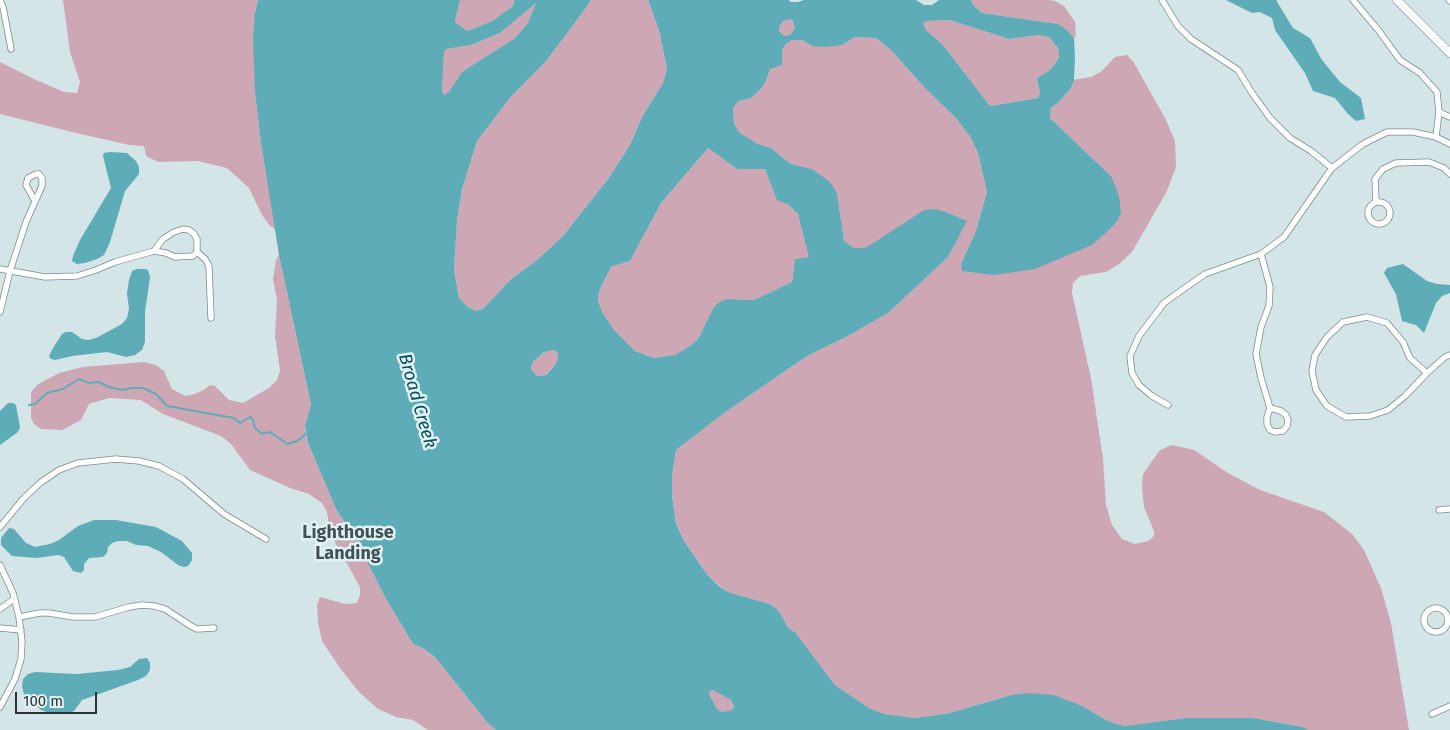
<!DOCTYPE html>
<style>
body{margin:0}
#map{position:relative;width:1450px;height:730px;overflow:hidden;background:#d4e5e8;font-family:"Fira Sans",sans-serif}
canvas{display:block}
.scale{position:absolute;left:15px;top:692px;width:82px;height:22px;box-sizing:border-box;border:2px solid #2d3435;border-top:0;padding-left:6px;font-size:15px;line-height:18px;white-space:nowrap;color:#2d3435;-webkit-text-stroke:4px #e1f2f5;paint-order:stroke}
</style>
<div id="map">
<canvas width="1450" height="730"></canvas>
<div class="scale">100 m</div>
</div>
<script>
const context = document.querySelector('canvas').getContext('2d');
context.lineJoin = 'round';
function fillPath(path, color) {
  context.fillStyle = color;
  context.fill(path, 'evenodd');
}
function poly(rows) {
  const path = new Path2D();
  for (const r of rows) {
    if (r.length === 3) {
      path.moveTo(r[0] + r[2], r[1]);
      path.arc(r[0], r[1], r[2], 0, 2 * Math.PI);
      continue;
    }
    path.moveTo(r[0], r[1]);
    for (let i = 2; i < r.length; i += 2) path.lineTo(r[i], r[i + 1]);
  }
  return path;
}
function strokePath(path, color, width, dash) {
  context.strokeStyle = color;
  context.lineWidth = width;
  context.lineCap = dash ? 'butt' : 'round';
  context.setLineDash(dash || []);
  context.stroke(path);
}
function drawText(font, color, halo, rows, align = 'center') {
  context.font = font + ' "Fira Sans",sans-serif';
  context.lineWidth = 5;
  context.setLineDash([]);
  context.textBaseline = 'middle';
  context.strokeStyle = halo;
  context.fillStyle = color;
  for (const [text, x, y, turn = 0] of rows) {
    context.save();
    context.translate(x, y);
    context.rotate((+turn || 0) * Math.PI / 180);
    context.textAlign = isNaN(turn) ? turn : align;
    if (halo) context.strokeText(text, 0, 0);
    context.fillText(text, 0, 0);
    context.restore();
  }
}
const green = poly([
 [63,0,258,0,255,13,255,92,260,136,276,230,269,225,262,215,249,188,227,168,198,161,158,162,146,156,144,146,129,145,72,132,0,114,0,62,34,79,64,92,77,93,80,82,70,52],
 [460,0,514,0,513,6,492,21,467,31,455,22],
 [591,0,648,0,659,30,667,69,663,83,643,115,630,145,608,179,563,236,537,260,511,279,483,309,476,311,468,307,459,298,454,270,457,221,462,189,477,141,509,99,547,60,583,12],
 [971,0,1049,0,1055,1,1064,6,1075,22,1076,36,1074,38,1066,29,1058,24,982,13,973,5],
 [537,2,528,23,515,38,462,72,449,93,444,95,442,91,444,51,446,49,471,45,500,33],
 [792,19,795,28,790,35,784,36,779,31,780,25,783,21],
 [950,20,1009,39,1039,35,1049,37,1058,48,1059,58,1050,70,1037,78,1040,94,1038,98,990,106,943,45,926,30,923,23,924,21],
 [855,37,876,38,893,52,924,87,956,118,971,138,978,153,987,192,976,231,961,264,1111,176,1050,118,1051,108,1059,102,1071,88,1074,80,1091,77,1102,71,1115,57,1127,55,1133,61,1166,120,1175,141,1176,167,1167,191,1132,252,1119,264,1106,272,1080,276,1073,283,1072,293,1091,378,1103,459,1106,505,1112,525,1122,539,1135,544,1148,541,1154,536,1154,531,1144,507,1142,487,1143,474,1160,450,1172,445,1194,450,1228,473,1260,490,1324,512,1352,534,1364,550,1381,588,1391,623,1409,730,1309,730,1303,727,1253,718,1186,718,1124,726,1108,721,1082,706,1011,695,950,713,915,718,884,714,869,708,835,685,795,632,789,629,778,610,770,604,728,592,720,586,706,573,684,541,676,522,672,496,672,475,676,450,724,413,807,356,846,337,888,313,948,257,966,221,946,212,864,248,854,248,844,241,837,193,812,169,791,164,771,148,758,144,740,133,734,124,733,107,739,101,751,98,761,89,766,81,770,69,786,44,792,40,802,40,812,46,842,45],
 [708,148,737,169,765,169,777,199,789,205,798,214,810,257,795,259,792,282,754,300,727,299,714,308,698,339,690,347,675,355,654,358,635,351,614,330,602,312,598,300,599,291,611,267,630,261,661,203],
 [279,255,311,404,305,426,306,435,308,443,337,511,354,536,385,597,413,644,423,648,435,657,487,722,496,730,428,730,413,720,396,717,378,709,359,692,340,668,322,641,318,622,317,605,320,597,346,604,357,603,360,595,360,587,330,533,327,512,322,503,309,494,290,488,250,470,231,444,221,436,163,414,141,400,109,398,89,404,81,420,62,430,41,429,34,424,31,418,31,392,37,385,59,373,83,367,144,362,156,365,164,371,172,389,185,396,195,394,205,389,210,385,215,386,229,400,243,403,269,388,277,380,280,371,275,336,277,300,273,279,276,260],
 [554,350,558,353,558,358,555,365,545,375,537,376,531,369,532,363,544,352],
 [714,690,731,700,734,708,732,710,722,712,717,709,709,694,709,692]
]);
const water = poly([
 [258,0,460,0,455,22,467,31,492,21,513,6,514,0,591,0,583,12,547,60,509,99,477,141,462,189,457,221,454,270,459,298,468,307,476,311,483,309,511,279,537,260,563,236,608,179,630,145,643,115,663,83,667,69,659,30,648,0,789,0,791,2,798,2,804,0,916,0,924,5,932,5,939,0,971,0,973,5,982,13,1058,24,1066,29,1074,38,1075,58,1074,80,1071,88,1059,102,1051,108,1050,118,1111,176,1119,196,1121,213,1118,220,1110,229,1092,245,1035,269,994,275,962,271,961,264,976,231,987,192,978,153,971,138,956,118,924,87,893,52,876,38,855,37,842,45,826,47,812,46,802,40,792,40,786,44,782,50,782,65,770,69,766,81,761,89,751,98,739,101,733,107,734,124,740,133,758,144,771,148,791,164,812,169,830,182,837,193,844,241,854,248,864,248,872,244,924,210,935,209,946,212,967,221,948,257,888,313,846,337,807,356,724,413,676,450,672,475,672,496,676,523,684,541,706,573,719,586,728,592,770,604,778,610,789,629,795,632,835,685,869,708,884,714,915,718,950,713,1011,695,1029,693,1054,695,1082,706,1108,721,1124,726,1186,718,1253,718,1303,727,1309,730,496,730,487,722,435,657,423,648,413,644,385,597,354,536,337,511,308,443,305,426,311,404,279,255,260,136,255,92,253,37,255,13],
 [536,3,528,23,515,38,462,72,449,92,444,95,442,91,444,52,446,49,471,45,500,33],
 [792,19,795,28,790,35,784,36,779,31,780,25,783,21],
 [950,20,1009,39,1039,35,1049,37,1058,48,1059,58,1050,70,1037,78,1040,94,1038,98,990,106,943,45,926,30,923,23,925,21],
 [708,148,737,169,765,169,777,200,789,205,798,214,809,257,795,259,792,282,754,300,727,299,720,302,714,307,698,339,690,346,675,355,654,358,635,351,614,330,602,312,598,300,599,291,611,267,630,261,661,203],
 [554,350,558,353,558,358,555,365,546,375,537,376,531,369,532,363,544,352],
 [713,690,731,700,734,707,732,710,722,712,717,709,709,694,709,692],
 [1226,0,1276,0,1293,28,1310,38,1322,60,1340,82,1361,98,1365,119,1356,121,1348,114,1335,98,1313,91,1305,73,1275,30,1272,18,1260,12,1252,13],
 [110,152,127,153,136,161,139,167,139,174,125,191,110,242,104,255,97,259,85,263,77,264,72,261,73,256,80,240,111,188,103,156,104,153],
 [1403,264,1427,281,1437,284,1450,285,1450,293,1442,296,1436,303,1424,333,1416,325,1402,321,1396,294,1384,273,1387,268],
 [137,269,144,269,148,270,150,277,145,312,145,342,142,350,135,355,126,357,107,352,72,356,55,360,51,359,49,356,53,348,62,334,66,332,72,332,82,339,88,340,96,338,122,324,127,318,129,309,127,293,129,280,132,271],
 [8,403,13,403,16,405,20,427,18,432,0,445,0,411],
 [94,520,116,520,156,527,182,541,192,553,192,560,188,566,184,567,178,565,161,552,148,546,136,545,127,541,118,541,112,543,108,547,107,553,103,557,89,558,84,564,84,570,81,573,73,571,64,557,58,555,36,558,12,556,1,545,1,538,9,528,14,529,26,543,35,547,50,544,59,540,78,526],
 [147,658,150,663,150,670,146,676,138,680,82,700,74,711,65,714,52,714,41,710,24,694,22,687,23,679,28,674,35,672,77,674,118,670,130,667,139,659]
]);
const stream = poly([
 [29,405,35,404,47,393,63,389,79,379,89,383,99,382,109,387,123,390,132,388,143,388,156,394,167,406,234,418,240,423,250,417,253,420,255,428,262,434,270,432,287,444,297,441,306,434]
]);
const minor = poly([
 [0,0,3,7,11,49],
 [1162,0,1178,26,1191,39,1238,70,1252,93,1270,118,1290,138,1311,151,1332,168],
 [1353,0,1379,31,1400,60,1420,73,1437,92,1439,112,1436,137,1450,144],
 [1449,0,1450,1],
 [1439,112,1450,117],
 [1376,201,1375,179,1383,169,1396,163,1429,162,1444,168,1450,174],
 [1379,213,11],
 [197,252,205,259,209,266,211,318],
 [1261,254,1270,287,1269,306,1261,327,1256,354,1261,378,1270,408,1267,417,1267,424,1270,430,1275,432,1283,431,1287,426,1288,420,1286,415,1281,411,1270,408],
 [0,269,45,277,77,276,96,270,115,262,154,251,166,253,175,257,193,256,197,252,197,239,194,234,189,230,183,229,174,232,163,239,154,251],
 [0,312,10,271,26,222,42,186,42,178,39,174,36,174,28,178,26,185,35,201],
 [1427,373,1410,358,1403,342,1387,323,1367,317,1343,322,1327,337,1315,355,1312,371,1316,390,1327,406,1346,417,1370,416,1388,410,1405,396,1427,373,1445,357,1450,355],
 [1168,405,1152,396,1139,385,1132,373,1130,356,1139,336,1164,303,1175,295,1205,274,1261,254,1284,237,1332,168,1363,144,1387,132,1413,132,1436,137],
 [1439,510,1450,509],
 [0,527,24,498,40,483,59,470,78,463,116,459,139,461,159,466,183,479,224,514,266,539],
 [0,565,13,593,19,617,22,642,21,659,15,679,0,707],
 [1436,620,12],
 [0,609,14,599],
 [19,617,40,613,49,613,73,617,95,617,129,607,142,605,154,606,165,609,191,626,197,629,214,628],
 [0,628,21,630],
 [1432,714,1450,706]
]);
const tertiary = poly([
 [1397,0,1450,53]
]);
const waterNames = [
 ["Broad Creek",417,401,74]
];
const neighbourhoodNames = [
 ["Lighthouse",348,533],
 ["Landing",348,554]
];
fillPath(green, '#cea7b4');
fillPath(water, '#5eacb8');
strokePath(stream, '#5eacb8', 2);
strokePath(minor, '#7b8a8d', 7);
strokePath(tertiary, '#7b8a8d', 9);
strokePath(minor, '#fff', 5.5);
strokePath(tertiary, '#fff', 8);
drawText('italic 18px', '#064f58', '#e1f2f5', waterNames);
drawText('bold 18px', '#435154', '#e1f2f5', neighbourhoodNames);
</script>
